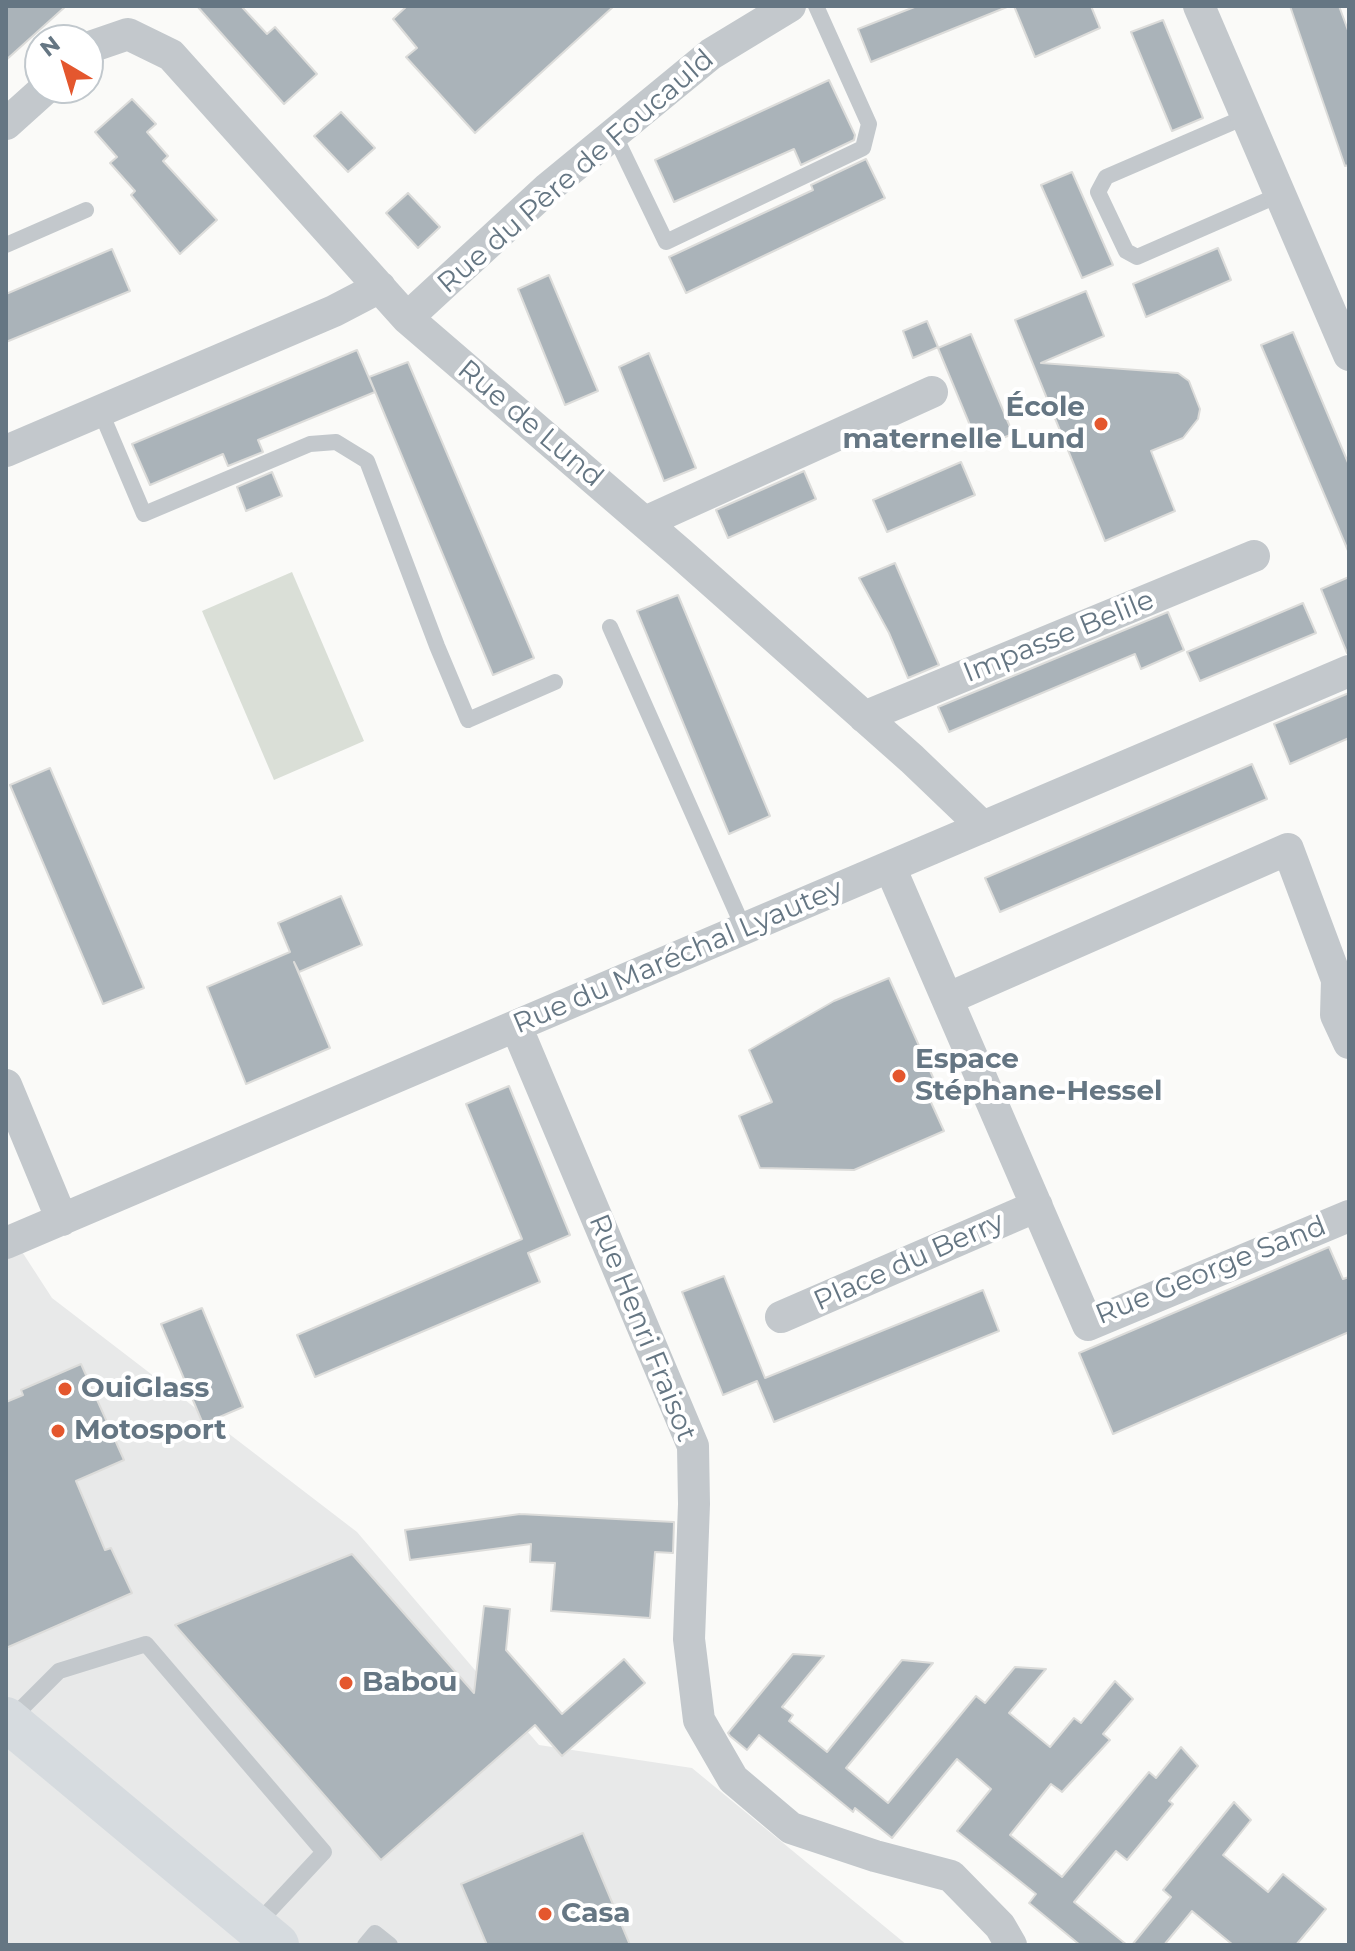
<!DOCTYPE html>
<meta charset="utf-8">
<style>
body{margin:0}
#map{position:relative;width:1355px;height:1951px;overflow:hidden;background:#fafaf8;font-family:Montserrat,sans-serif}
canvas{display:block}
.frame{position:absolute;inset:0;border:8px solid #657683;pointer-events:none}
.north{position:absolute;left:24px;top:24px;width:80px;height:80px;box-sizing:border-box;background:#fff;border:2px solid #c1c8cd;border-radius:50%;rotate:322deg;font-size:22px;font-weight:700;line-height:32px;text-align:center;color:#657683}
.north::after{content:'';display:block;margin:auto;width:28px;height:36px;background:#e4572e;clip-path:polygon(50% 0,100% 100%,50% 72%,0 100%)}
</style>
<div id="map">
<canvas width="1355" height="1951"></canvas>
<div class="frame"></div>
<div class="north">N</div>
</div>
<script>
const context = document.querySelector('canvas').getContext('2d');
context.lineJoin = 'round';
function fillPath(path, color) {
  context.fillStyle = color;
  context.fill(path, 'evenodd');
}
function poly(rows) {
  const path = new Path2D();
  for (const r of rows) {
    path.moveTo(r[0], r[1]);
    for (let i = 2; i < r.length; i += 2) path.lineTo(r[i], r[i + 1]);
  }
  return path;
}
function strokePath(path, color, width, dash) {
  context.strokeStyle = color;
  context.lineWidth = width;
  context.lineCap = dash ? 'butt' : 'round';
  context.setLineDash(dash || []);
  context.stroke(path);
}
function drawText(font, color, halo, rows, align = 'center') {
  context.font = font + ' Montserrat,sans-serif';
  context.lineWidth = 8;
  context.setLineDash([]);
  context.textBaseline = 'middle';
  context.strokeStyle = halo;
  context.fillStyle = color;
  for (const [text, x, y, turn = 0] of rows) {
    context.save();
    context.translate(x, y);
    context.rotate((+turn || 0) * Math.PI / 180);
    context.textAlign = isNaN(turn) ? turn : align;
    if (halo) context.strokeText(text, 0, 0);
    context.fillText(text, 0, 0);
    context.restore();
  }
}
const built = poly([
 [6,1227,52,1298,357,1532,539,1745,692,1768,907,1945,6,1945]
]);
const green = poly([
 [292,572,364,741,274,780,202,611]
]);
const building = poly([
 [6,6,66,6,6,60,6,6],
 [197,6,241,6,267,34,275,27,317,74,284,104,197,6],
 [407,6,614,6,475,133,406,57,417,48,393,19,407,6],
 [917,6,1007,6,1007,7,871,62,858,29,917,6],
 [1014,6,1091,6,1100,28,1035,57,1014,6],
 [1290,6,1339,6,1349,33,1349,165,1345,166,1290,6],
 [1163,20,1203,118,1172,131,1131,32,1163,20],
 [829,80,855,135,854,140,801,165,794,149,674,202,655,160,829,80],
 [132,99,156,124,147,132,168,156,163,161,217,220,180,254,131,195,135,191,110,163,117,157,95,132,132,99],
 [341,112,375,148,348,172,314,136,341,112],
 [866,159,885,198,686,293,669,257,813,190,811,185,866,159],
 [1072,172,1113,265,1082,278,1041,185,1072,172],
 [408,193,440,227,418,248,386,213,408,193],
 [1218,248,1231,280,1146,317,1133,284,1218,248],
 [112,249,130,291,6,342,6,294,112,249],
 [549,275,598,391,565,405,518,289,549,275],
 [1086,291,1104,336,1041,363,1178,373,1189,381,1200,409,1198,419,1183,438,1151,451,1175,511,1105,541,1015,320,1086,291],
 [927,321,938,347,913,358,903,331,927,321],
 [1293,332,1349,465,1349,553,1261,345,1293,332],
 [971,334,1013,434,979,447,938,348,971,334],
 [357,350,375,392,258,440,263,452,228,466,223,454,150,485,132,444,357,350],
 [649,353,696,468,664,481,619,367,649,353],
 [408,362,534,658,493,675,369,377,408,362],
 [961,462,975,495,887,532,873,500,961,462],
 [804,471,816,499,728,538,716,510,804,471],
 [272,472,282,496,246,511,237,487,272,472],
 [895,563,939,665,908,678,889,633,859,578,895,563],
 [1349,577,1349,652,1347,653,1321,589,1349,577],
 [678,595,770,816,729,834,637,611,678,595],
 [1303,603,1316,633,1200,681,1187,652,1303,603],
 [1168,612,1184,650,1141,669,1135,654,949,732,938,707,1168,612],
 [1349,693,1349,738,1290,764,1274,724,1349,693],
 [1252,764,1267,799,1000,912,985,878,1252,764],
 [50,768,144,988,103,1004,10,785,50,768],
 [341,896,362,945,299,972,294,962,330,1048,246,1084,207,987,290,952,278,923,341,896],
 [889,978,935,1082,924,1087,944,1131,854,1170,760,1168,739,1116,772,1102,749,1050,834,1001,889,978],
 [509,1086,570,1235,528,1253,540,1282,315,1377,297,1335,522,1239,466,1104,509,1086],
 [1329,1247,1343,1279,1349,1277,1349,1332,1113,1434,1079,1353,1329,1247],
 [724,1276,765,1378,983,1290,999,1331,774,1422,757,1381,723,1395,682,1292,724,1276],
 [202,1308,243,1407,203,1424,161,1324,202,1308],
 [81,1364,124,1460,76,1481,105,1550,111,1548,132,1593,6,1648,6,1402,23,1395,21,1390,81,1364],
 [520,1514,674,1522,673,1553,655,1552,650,1618,551,1611,555,1563,530,1562,531,1544,410,1560,405,1530,520,1514],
 [352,1554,474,1693,484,1606,510,1609,506,1650,562,1714,624,1659,645,1683,562,1756,535,1725,381,1860,175,1625,352,1554],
 [793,1654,824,1656,782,1707,793,1715,789,1721,827,1752,902,1660,933,1663,846,1768,888,1803,976,1696,985,1703,1015,1667,1046,1669,1009,1713,1050,1747,1074,1718,1081,1723,1115,1681,1133,1699,1103,1734,1110,1740,1062,1792,1051,1784,1010,1835,1062,1877,1149,1772,1156,1778,1181,1747,1198,1766,1169,1801,1173,1804,1127,1860,1116,1851,1074,1902,1127,1945,1080,1945,1029,1903,1036,1894,957,1831,991,1789,957,1759,892,1838,855,1808,853,1812,759,1735,747,1750,730,1736,728,1733,793,1654],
 [1234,1802,1251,1820,1223,1855,1268,1892,1283,1874,1326,1909,1296,1945,1233,1945,1192,1911,1164,1945,1132,1945,1171,1897,1163,1890,1234,1802],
 [583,1833,630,1945,487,1945,461,1884,583,1833]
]);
const service = poly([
 [1245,117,1106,177,1098,192,1126,251,1137,257,1279,195],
 [614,134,666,242,863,148,869,124,816,6],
 [6,245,86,210],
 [100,410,144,514,310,444,336,442,367,461,437,646,468,720,555,682],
 [610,627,744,929],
 [11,1719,59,1671,146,1644,324,1852,256,1925],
 [365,1945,375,1933,390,1945]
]);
const minor = poly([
 [1199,6,1349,355],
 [88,51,93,46,128,34,171,55,407,318,680,553,912,759,983,827],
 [6,124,46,88],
 [407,318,548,188,711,54,790,6],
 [6,451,334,311,380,287],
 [645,522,932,392],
 [864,717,1254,556],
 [890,867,1088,1325,1349,1216],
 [949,998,1288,849,1337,980,1336,1015,1349,1043],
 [516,1026,693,1446,694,1504,689,1639,699,1720,733,1779,791,1828,875,1856,951,1876,1000,1926,1011,1945],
 [6,1085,62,1220],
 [6,1243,1349,671],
 [781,1317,1037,1206]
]);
const secondary = poly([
 [6,1719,277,1945]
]);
const markers = [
 [1101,424,8,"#e4572e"],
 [899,1076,8,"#e4572e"],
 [65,1389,8,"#e4572e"],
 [58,1431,8,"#e4572e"],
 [346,1683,8,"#e4572e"],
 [545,1914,8,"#e4572e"]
];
const streetNames = [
 ["Rue du Père de Foucauld",576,172,-41],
 ["Rue de Lund",530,424,40],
 ["Impasse Belile",1059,637,-22],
 ["Rue du Maréchal Lyautey",678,957,-23],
 ["Place du Berry",909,1262,-24],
 ["Rue George Sand",1211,1271,-22],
 ["Rue Henri Fraisot",642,1328,68]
];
const poiNames = [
 ["École",1085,408,"right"],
 ["maternelle Lund",1085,440,"right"],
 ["Espace",915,1060],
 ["Stéphane-Hessel",915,1092],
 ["OuiGlass",81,1389],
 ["Motosport",74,1431],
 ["Babou",362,1683],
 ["Casa",561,1914]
];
fillPath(built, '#e8e9e9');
fillPath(green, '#dadfd7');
fillPath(building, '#aab3b9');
strokePath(building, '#dcdcda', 2);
strokePath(service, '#c3c8cc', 16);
strokePath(minor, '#c3c8cc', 32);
strokePath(secondary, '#d6dbdf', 44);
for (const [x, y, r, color] of markers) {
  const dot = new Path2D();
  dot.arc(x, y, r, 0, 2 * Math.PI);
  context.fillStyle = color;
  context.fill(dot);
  strokePath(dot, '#fff', 3);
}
drawText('28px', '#657683', '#fff', streetNames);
drawText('bold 28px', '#657683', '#fff', poiNames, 'left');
</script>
